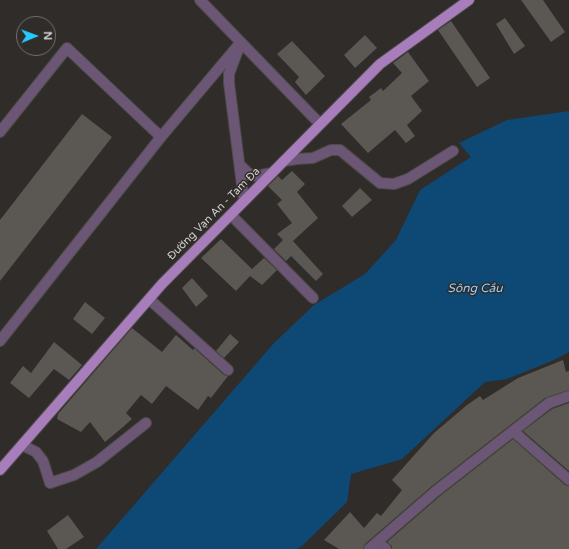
<!DOCTYPE html>
<meta charset="utf-8">
<style>
body{margin:0}
#map{position:relative;width:569px;height:549px;overflow:hidden;background:#2f2c29;font-family:"Varela Round",sans-serif}
canvas{display:block}
.north{position:absolute;left:16px;top:16px;width:40px;height:40px;box-sizing:border-box;background:#2f2c29;border:1px solid #716e6b;border-radius:50%;rotate:89deg;font-size:11px;font-weight:700;line-height:16px;text-align:center;color:#d3d1cf}
.north::after{content:'';display:block;margin:auto;width:14px;height:18px;background:#25c9fe;clip-path:polygon(50% 0,100% 100%,50% 72%,0 100%)}
</style>
<div id="map">
<canvas width="569" height="549"></canvas>
<div class="north">N</div>
</div>
<script>
const context = document.querySelector('canvas').getContext('2d');
context.lineJoin = 'round';
function fillPath(path, color) {
  context.fillStyle = color;
  context.fill(path, 'evenodd');
}
function poly(rows) {
  const path = new Path2D();
  for (const r of rows) {
    path.moveTo(r[0], r[1]);
    for (let i = 2; i < r.length; i += 2) path.lineTo(r[i], r[i + 1]);
  }
  return path;
}
function strokePath(path, color, width, dash) {
  context.strokeStyle = color;
  context.lineWidth = width;
  context.lineCap = dash ? 'butt' : 'round';
  context.setLineDash(dash || []);
  context.stroke(path);
}
function drawText(font, color, halo, rows, align = 'center') {
  context.font = font + ' "Varela Round",sans-serif';
  context.lineWidth = 3;
  context.setLineDash([]);
  context.textBaseline = 'middle';
  context.strokeStyle = halo;
  context.fillStyle = color;
  for (const [text, x, y, turn = 0] of rows) {
    context.save();
    context.translate(x, y);
    context.rotate((+turn || 0) * Math.PI / 180);
    context.textAlign = isNaN(turn) ? turn : align;
    if (halo) context.strokeText(text, 0, 0);
    context.fillText(text, 0, 0);
    context.restore();
  }
}
const water = poly([
 [569,111,569,352,554,360,507,379,485,382,402,459,351,474,347,502,302,546,297,549,96,549,274,343,314,305,365,274,396,240,420,190,471,157,459,143,507,120]
]);
const building = poly([
 [521,0,543,0,565,32,551,42],
 [505,18,525,46,514,54,496,24],
 [451,21,490,78,477,87,438,30],
 [365,35,377,48,355,68,344,55],
 [292,41,325,76,306,95,295,82,299,77,277,54],
 [408,52,429,81,411,96,422,111,407,125,415,136,406,143,395,130,368,153,341,124,371,100,369,97,381,88,383,91,402,73,393,63],
 [82,114,112,137,0,281,0,220],
 [292,171,305,184,297,192,318,218,293,241,323,274,316,281,291,256,286,261,274,249,283,240,277,234,292,223,277,204,282,200,268,186,278,176,282,180],
 [360,188,372,200,352,217,342,206],
 [221,239,252,269,264,258,277,270,262,285,250,276,236,291,201,258],
 [192,278,208,296,196,307,182,288],
 [85,302,105,318,92,334,73,319],
 [132,328,162,352,176,335,193,350,194,348,224,375,228,376,211,398,208,396,198,410,166,386,152,404,141,395,126,413,132,419,123,427,105,442,90,422,81,432,57,419,58,414],
 [230,334,239,342,224,358,216,351],
 [54,342,82,365,69,380,54,369,29,398,10,383,23,366,31,373],
 [563,360,566,372,569,371,569,390,545,398,432,486,365,544,363,549,339,549,324,540,350,512,364,528,377,513,381,516,402,490,392,480,434,433,467,405,480,396,483,400,518,378],
 [569,403,569,471,523,431,552,409],
 [513,439,565,485,569,486,569,549,392,549,392,546,387,542,440,496],
 [68,515,84,537,66,549,58,549,47,531]
]);
const minor = poly([
 [200,0,320,124],
 [238,50,229,74,229,83,244,201],
 [0,132,67,48,161,137],
 [284,161,297,159,313,158,331,150,340,150,380,183,394,184,408,179,453,151],
 [240,165,248,173,255,176,272,173],
 [231,215,313,298],
 [149,299,228,370],
 [0,341,161,137,241,42],
 [513,431,569,480],
 [22,445,36,452,43,461,50,483,74,475,97,462,146,423],
 [377,542,386,549],
 [369,549,436,491,549,403,569,396]
]);
const major = poly([
 [0,470,162,284,380,64,469,0]
]);
const streetNames = [
 ["Đường Vạn An - Tam Đa",214,214,-45]
];
const waterNames = [
 ["Sông Cầu",475,289]
];
fillPath(water, '#0e4976');
fillPath(building, '#5b5854');
strokePath(minor, '#4d4a47', 12);
strokePath(major, '#4d4a47', 12);
strokePath(minor, '#6b5675', 10);
strokePath(major, '#a87dbc', 10);
drawText('11px', '#d3d1cf', '#2f2c29', streetNames);
drawText('italic 12px', '#98cdff', '#2f2c29', waterNames);
</script>
